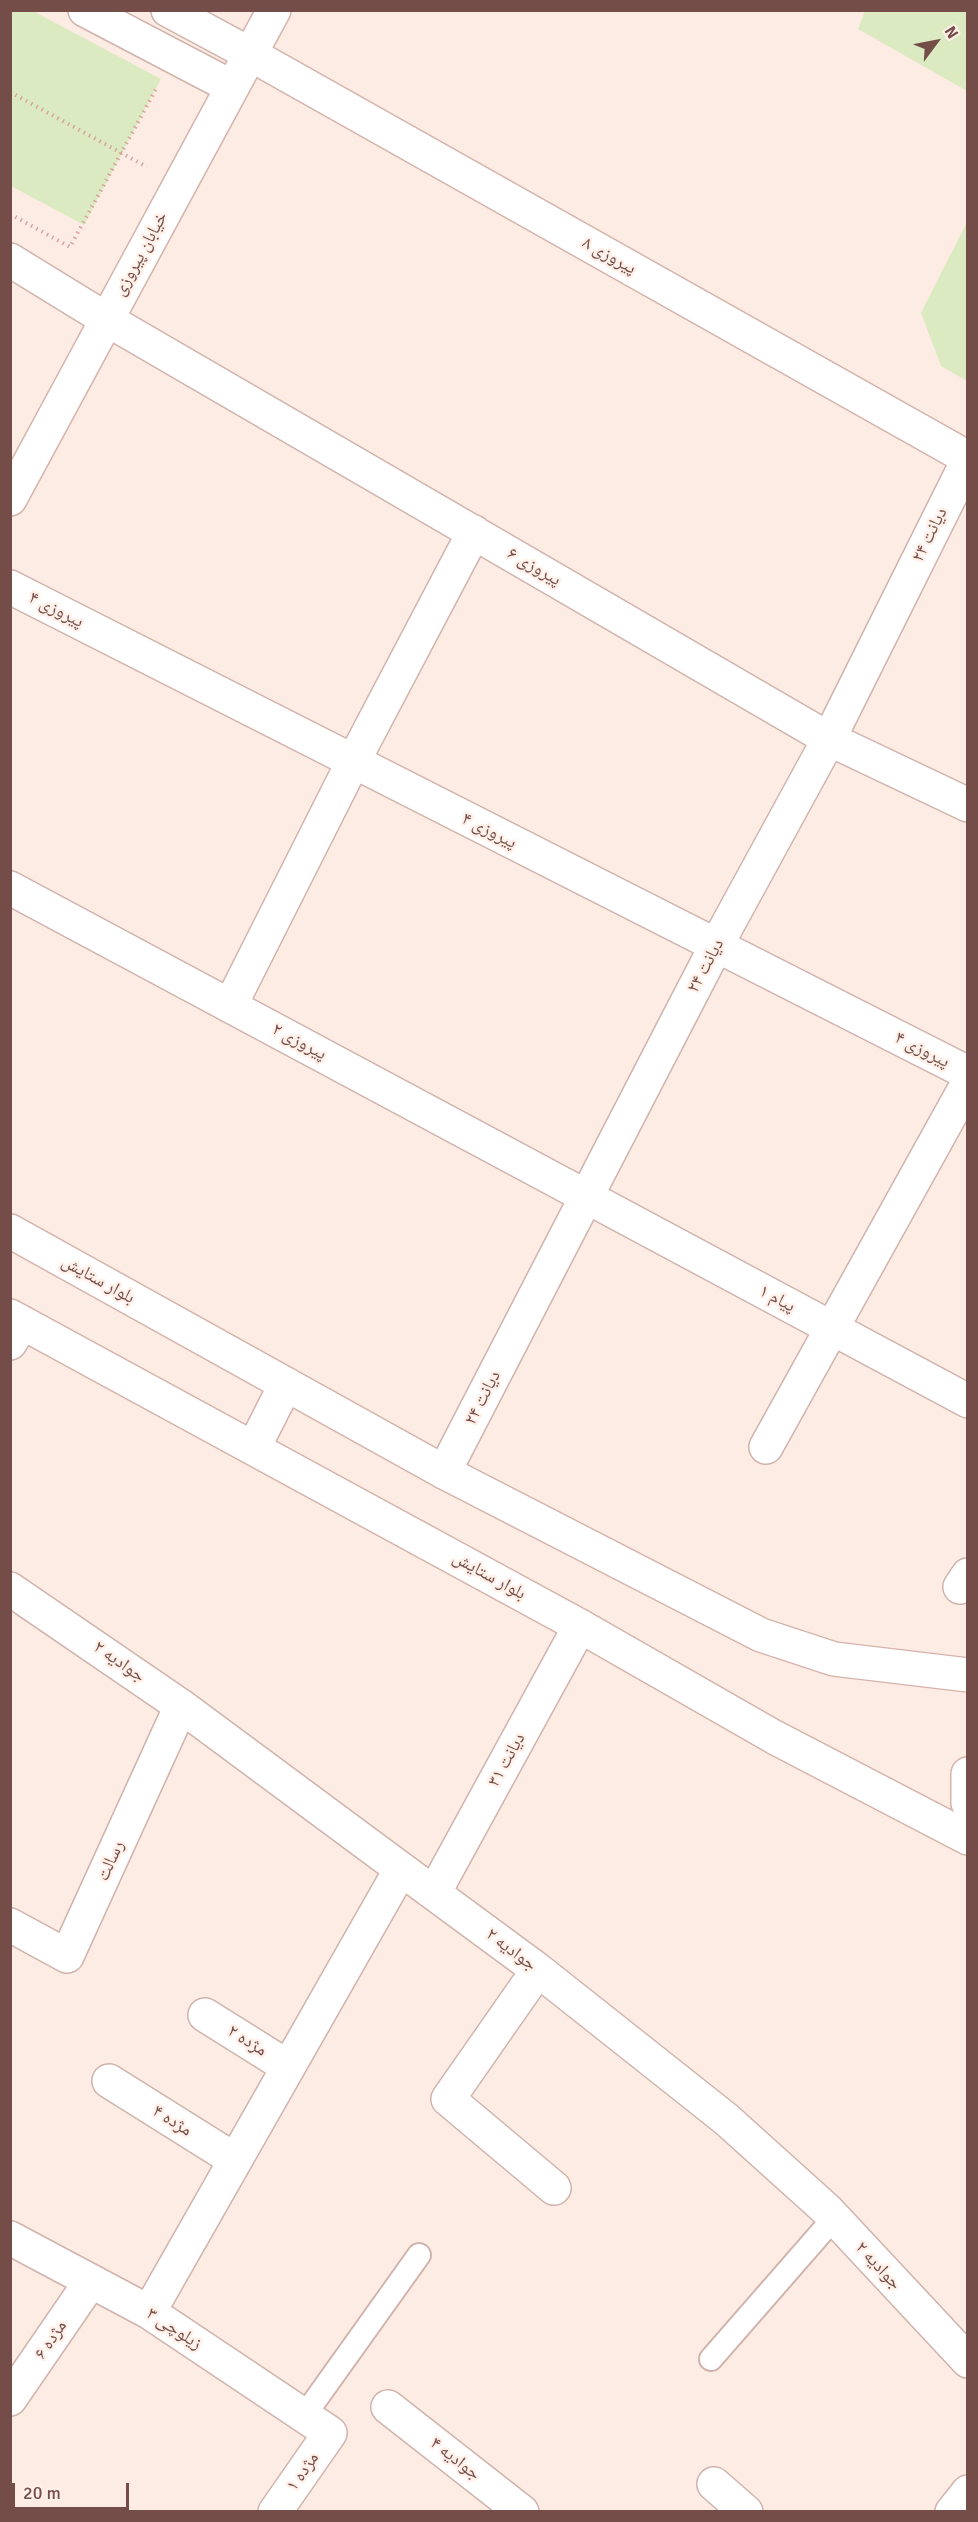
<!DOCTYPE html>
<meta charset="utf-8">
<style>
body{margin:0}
#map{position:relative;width:978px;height:2522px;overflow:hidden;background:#fcece3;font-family:Signika,sans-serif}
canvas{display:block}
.frame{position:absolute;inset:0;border:12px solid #744d49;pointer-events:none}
.north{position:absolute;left:906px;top:12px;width:60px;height:60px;-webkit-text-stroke:4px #fff1e9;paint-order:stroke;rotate:58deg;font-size:16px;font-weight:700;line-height:24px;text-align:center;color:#744d49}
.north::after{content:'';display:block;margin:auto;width:21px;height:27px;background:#744d49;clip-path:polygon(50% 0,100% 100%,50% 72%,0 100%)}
.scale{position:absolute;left:12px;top:2483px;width:117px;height:27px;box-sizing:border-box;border:3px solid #744d49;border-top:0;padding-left:8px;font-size:18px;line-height:21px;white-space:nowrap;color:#744d49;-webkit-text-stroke:4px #fff1e9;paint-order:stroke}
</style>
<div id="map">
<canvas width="978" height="2522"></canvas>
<div class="frame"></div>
<div class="north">N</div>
<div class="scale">20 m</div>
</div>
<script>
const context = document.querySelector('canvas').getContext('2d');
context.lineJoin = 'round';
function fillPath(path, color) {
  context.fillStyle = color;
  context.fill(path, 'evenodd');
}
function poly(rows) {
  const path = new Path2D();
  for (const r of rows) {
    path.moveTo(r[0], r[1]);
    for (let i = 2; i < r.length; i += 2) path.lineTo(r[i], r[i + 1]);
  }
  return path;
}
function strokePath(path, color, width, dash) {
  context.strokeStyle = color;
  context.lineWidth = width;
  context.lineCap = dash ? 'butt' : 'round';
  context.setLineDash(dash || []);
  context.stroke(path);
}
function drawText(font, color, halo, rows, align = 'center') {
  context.font = font + ' Signika,"Noto Naskh Arabic",sans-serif';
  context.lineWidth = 5;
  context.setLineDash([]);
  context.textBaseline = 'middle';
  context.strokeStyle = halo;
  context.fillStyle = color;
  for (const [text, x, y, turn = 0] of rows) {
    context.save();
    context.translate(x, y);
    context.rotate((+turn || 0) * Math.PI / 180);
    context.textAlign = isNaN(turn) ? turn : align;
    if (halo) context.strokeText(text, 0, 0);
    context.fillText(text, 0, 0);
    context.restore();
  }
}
const green = poly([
 [10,11,33,11,161,79,84,225,11,186],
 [865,11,967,11,967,91,858,29],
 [967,222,968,381,967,381,941,366,921,313]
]);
const path = poly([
 [10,92,147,167],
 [10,214,70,247,156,89]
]);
const service = poly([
 [711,2359,834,2218],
 [304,2416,419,2255]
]);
const minor = poly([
 [85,10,232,87],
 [168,10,250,54],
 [10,260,106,319,829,739,968,805],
 [10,587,968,1073],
 [10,888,968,1401],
 [230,1006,353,762,474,532],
 [10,1343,22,1323],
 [766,1447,968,1083],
 [444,1472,716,946,829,739,968,460],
 [960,1587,968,1575],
 [10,1589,181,1706,401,1869,538,1970,726,2119,827,2210,968,2361],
 [434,1893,580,1626],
 [10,1925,67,1956,181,1706],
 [538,1970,448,2099,554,2188],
 [205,2015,288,2067],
 [109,2081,235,2160],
 [10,2238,149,2312,330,2433,275,2512],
 [149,2312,401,1869],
 [10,2399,91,2281],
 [388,2407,522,2512],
 [714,2484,746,2512],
 [952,2512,968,2492]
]);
const secondary = poly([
 [250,54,968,458],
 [10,499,274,10],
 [10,1231,444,1472,761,1635,834,1659,968,1675],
 [10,1316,580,1626,774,1737,968,1838],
 [254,1447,286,1384],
 [968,1774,968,1803]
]);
const streetNames = [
 ["خیابان پیروزی",141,254,-61],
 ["پیروزی ۸",609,256,29],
 ["دیانت ۲۴",930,535,-64],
 ["پیروزی ۶",534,567,30],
 ["پیروزی ۴",56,610,27],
 ["پیروزی ۴",489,831,27],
 ["دیانت ۲۴",706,966,-62],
 ["پیروزی ۲",299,1042,28],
 ["پیروزی ۴",922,1050,27],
 ["بلوار ستایش",98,1280,29],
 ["پیام ۱",777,1299,28],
 ["دیانت ۲۴",483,1398,-63],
 ["بلوار ستایش",489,1576,29],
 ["جوادیه ۲",119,1662,35],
 ["دیانت ۳۱",507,1760,-61],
 ["رسالت",111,1861,-66],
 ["جوادیه ۲",511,1950,37],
 ["مژده ۲",247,2041,32],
 ["مژده ۴",172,2121,32],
 ["جوادیه ۲",878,2266,47],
 ["زیلوچی ۳",174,2329,33],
 ["مژده ۶",51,2340,-56],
 ["جوادیه ۴",455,2459,38],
 ["مژده ۱",303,2472,-55]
];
fillPath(green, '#dceac1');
strokePath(service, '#d0b3ac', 26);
strokePath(minor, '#d0b3ac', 36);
strokePath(secondary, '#d5b3ab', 36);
strokePath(path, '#d7a59d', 4, [1.5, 4.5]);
strokePath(service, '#fff', 22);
strokePath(minor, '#fff', 33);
strokePath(secondary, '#fff', 33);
drawText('18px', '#744d49', '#fff1e9', streetNames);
</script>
